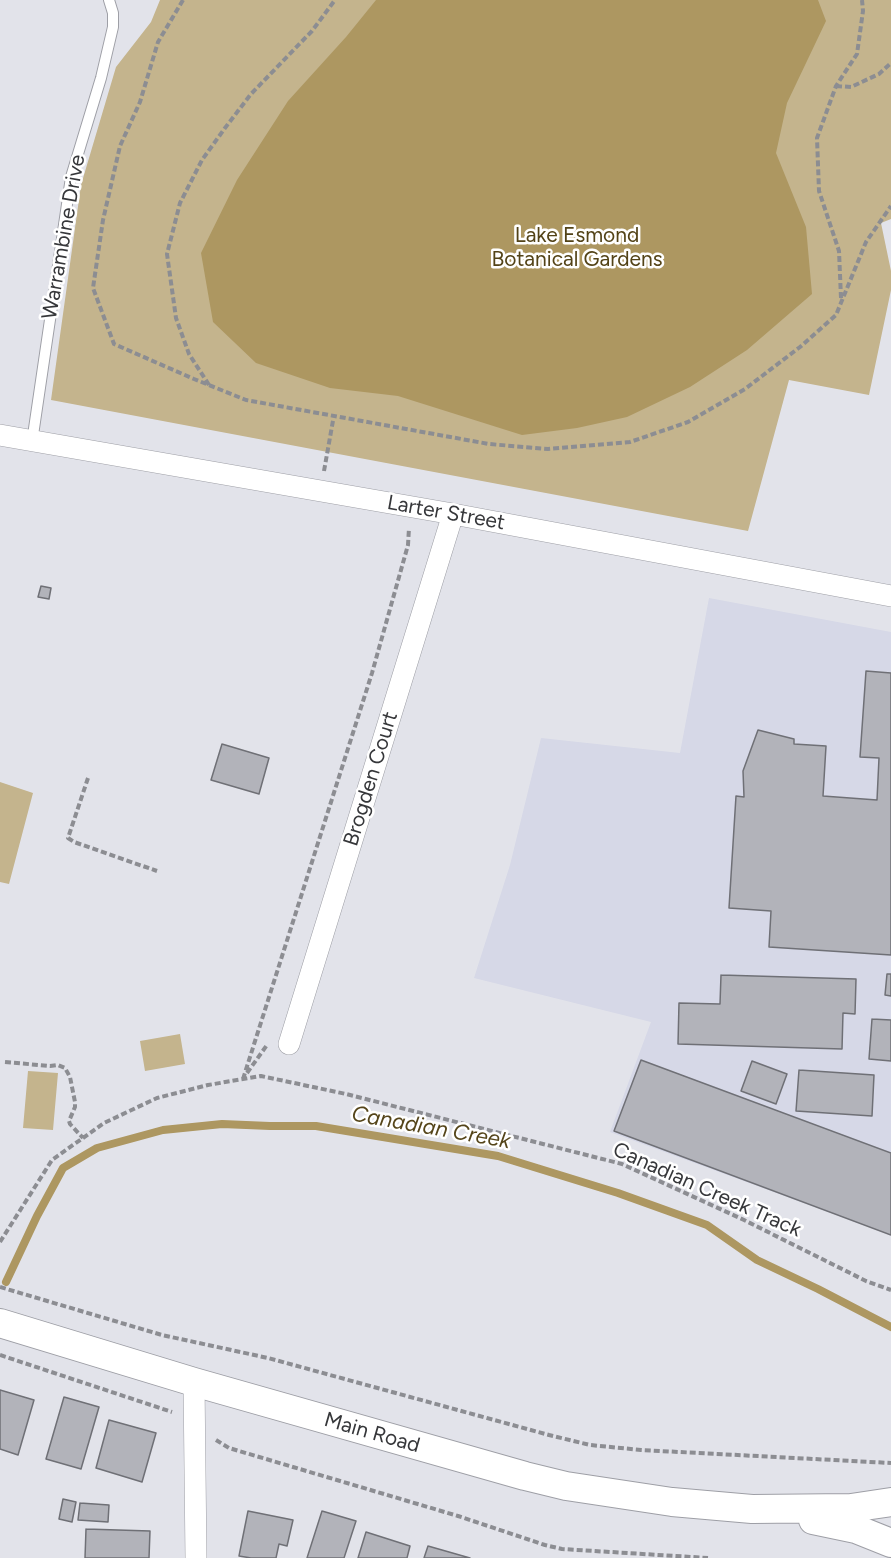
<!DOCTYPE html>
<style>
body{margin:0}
canvas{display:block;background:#e2e3ea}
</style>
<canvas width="891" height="1558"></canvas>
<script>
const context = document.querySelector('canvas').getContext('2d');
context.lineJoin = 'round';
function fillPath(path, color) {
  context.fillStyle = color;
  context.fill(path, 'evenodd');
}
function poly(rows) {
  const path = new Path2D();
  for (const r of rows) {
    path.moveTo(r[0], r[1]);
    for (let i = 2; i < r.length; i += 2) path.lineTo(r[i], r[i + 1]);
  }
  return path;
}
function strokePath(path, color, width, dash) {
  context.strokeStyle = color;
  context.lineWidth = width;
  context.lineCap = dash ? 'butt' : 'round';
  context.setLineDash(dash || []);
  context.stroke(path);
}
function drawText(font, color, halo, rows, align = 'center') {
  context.font = font + ' Figtree,sans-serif';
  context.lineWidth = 5;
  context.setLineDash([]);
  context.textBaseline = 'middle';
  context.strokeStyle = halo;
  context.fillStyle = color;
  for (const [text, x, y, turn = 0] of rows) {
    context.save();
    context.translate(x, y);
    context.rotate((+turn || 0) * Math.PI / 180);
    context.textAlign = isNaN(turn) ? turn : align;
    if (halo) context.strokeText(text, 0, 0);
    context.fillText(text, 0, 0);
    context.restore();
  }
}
const built = poly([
 [709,598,891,632,891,1235,610,1132,651,1022,474,978,510,865,541,738,680,753]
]);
const green = poly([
 [160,0,891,0,891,219,881,223,891,271,891,290,869,395,789,380,748,531,51,400,81,185,116,67,151,22],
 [0,782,33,793,9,884,0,882],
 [180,1034,185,1064,145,1071,140,1041],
 [28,1071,58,1073,53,1130,23,1128]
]);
const water = poly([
 [376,0,818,0,826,21,787,103,776,153,806,227,812,294,747,350,690,387,627,417,577,428,522,435,398,396,330,388,256,363,213,322,201,253,237,180,288,101,346,37]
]);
const stream = poly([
 [6,1282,37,1216,63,1168,97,1148,163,1130,222,1124,270,1126,316,1126,498,1156,618,1193,707,1225,757,1260,818,1289,891,1327]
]);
const building = poly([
 [41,586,51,588,49,599,38,597,41,586],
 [866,671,891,673,891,955,769,947,771,911,729,908,736,796,744,797,743,771,758,730,794,739,794,744,826,746,823,796,877,800,879,758,860,757,866,671],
 [222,744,269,758,259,794,211,780,222,744],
 [887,974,891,974,891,996,885,995,887,974],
 [721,975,856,979,855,1014,843,1013,842,1049,678,1044,679,1003,720,1004,721,975],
 [872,1019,891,1020,891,1061,869,1059,872,1019],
 [641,1060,891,1153,891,1235,614,1131,641,1060],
 [752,1061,787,1074,776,1104,741,1091,752,1061],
 [799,1070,874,1075,872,1116,796,1111,799,1070],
 [0,1390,34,1400,18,1455,0,1449,0,1390],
 [64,1397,99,1407,81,1469,46,1459,64,1397],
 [109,1420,156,1433,142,1482,96,1468,109,1420],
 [63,1499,76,1502,72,1522,59,1519,63,1499],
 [80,1503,109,1505,108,1522,78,1520,80,1503],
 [248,1511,293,1520,287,1546,279,1544,276,1558,251,1558,239,1556,248,1511],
 [322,1511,356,1521,344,1558,307,1558,322,1511],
 [86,1529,150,1531,149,1558,85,1558,86,1529],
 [366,1532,410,1546,407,1558,358,1558,366,1532],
 [428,1546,470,1558,424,1558,428,1546]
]);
const path = poly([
 [183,0,158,42,140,102,120,146,103,220,93,288,114,344,194,379,246,400,489,444,548,449,630,442,688,422,745,389,800,347,836,315,866,242,891,206],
 [836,86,851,87,879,74,891,63],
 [841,298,839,251,819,191,817,138,836,86,857,54,863,11,862,0],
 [209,385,189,354,176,318,167,254,180,203,202,160,225,128,251,94,312,31,335,0],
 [324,471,334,415],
 [88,778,68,838,74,842,157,871],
 [5,1062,50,1066,58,1065,65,1068,70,1077,75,1102,75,1107,69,1121,70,1124,83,1138],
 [247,1073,267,1045],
 [243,1079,372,673,408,545,409,528],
 [0,1242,52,1160,104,1123,157,1098,208,1085,261,1076,346,1094,622,1164,744,1220,866,1281,891,1290],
 [0,1287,162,1335,268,1358,549,1435,590,1445,641,1450,891,1463],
 [0,1355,172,1412],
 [216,1440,229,1448,458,1516,545,1545,562,1549,708,1558]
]);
const lane = poly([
 [32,442,71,177,101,78,113,27,113,13,109,0]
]);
const street = poly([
 [0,435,453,514,891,596],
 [289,1044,453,514],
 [194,1382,196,1558]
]);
const secondary = poly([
 [0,1323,194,1382,525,1476,566,1486,672,1502,752,1509,851,1508,891,1502],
 [813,1520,856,1529,891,1543]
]);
const parkNames = [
 ["Lake Esmond",577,236],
 ["Botanical Gardens",577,260]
];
const streetNames = [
 ["Warrambine Drive",64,237,-80],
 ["Larter Street",446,513,10],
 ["Brogden Court",371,779,-73],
 ["Canadian Creek Track",707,1190,24],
 ["Main Road",372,1433,16]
];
const waterNames = [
 ["Canadian Creek",431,1128,10]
];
fillPath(built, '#d6d8e7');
fillPath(green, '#c4b48d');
fillPath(water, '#ad9761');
strokePath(stream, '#ad9761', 8);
fillPath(building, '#b2b3ba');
strokePath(building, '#6f7076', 1.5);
strokePath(lane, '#9e9fa6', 12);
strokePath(street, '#9e9fa6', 22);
strokePath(secondary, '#9e9fa6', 30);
strokePath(path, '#8c8d92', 4, [6, 3]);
strokePath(lane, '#fff', 10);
strokePath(street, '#fff', 21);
strokePath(secondary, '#fff', 28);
drawText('21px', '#534317', '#fff', parkNames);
drawText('21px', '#36373a', '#fff', streetNames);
drawText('italic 22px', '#55451a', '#fff', waterNames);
</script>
